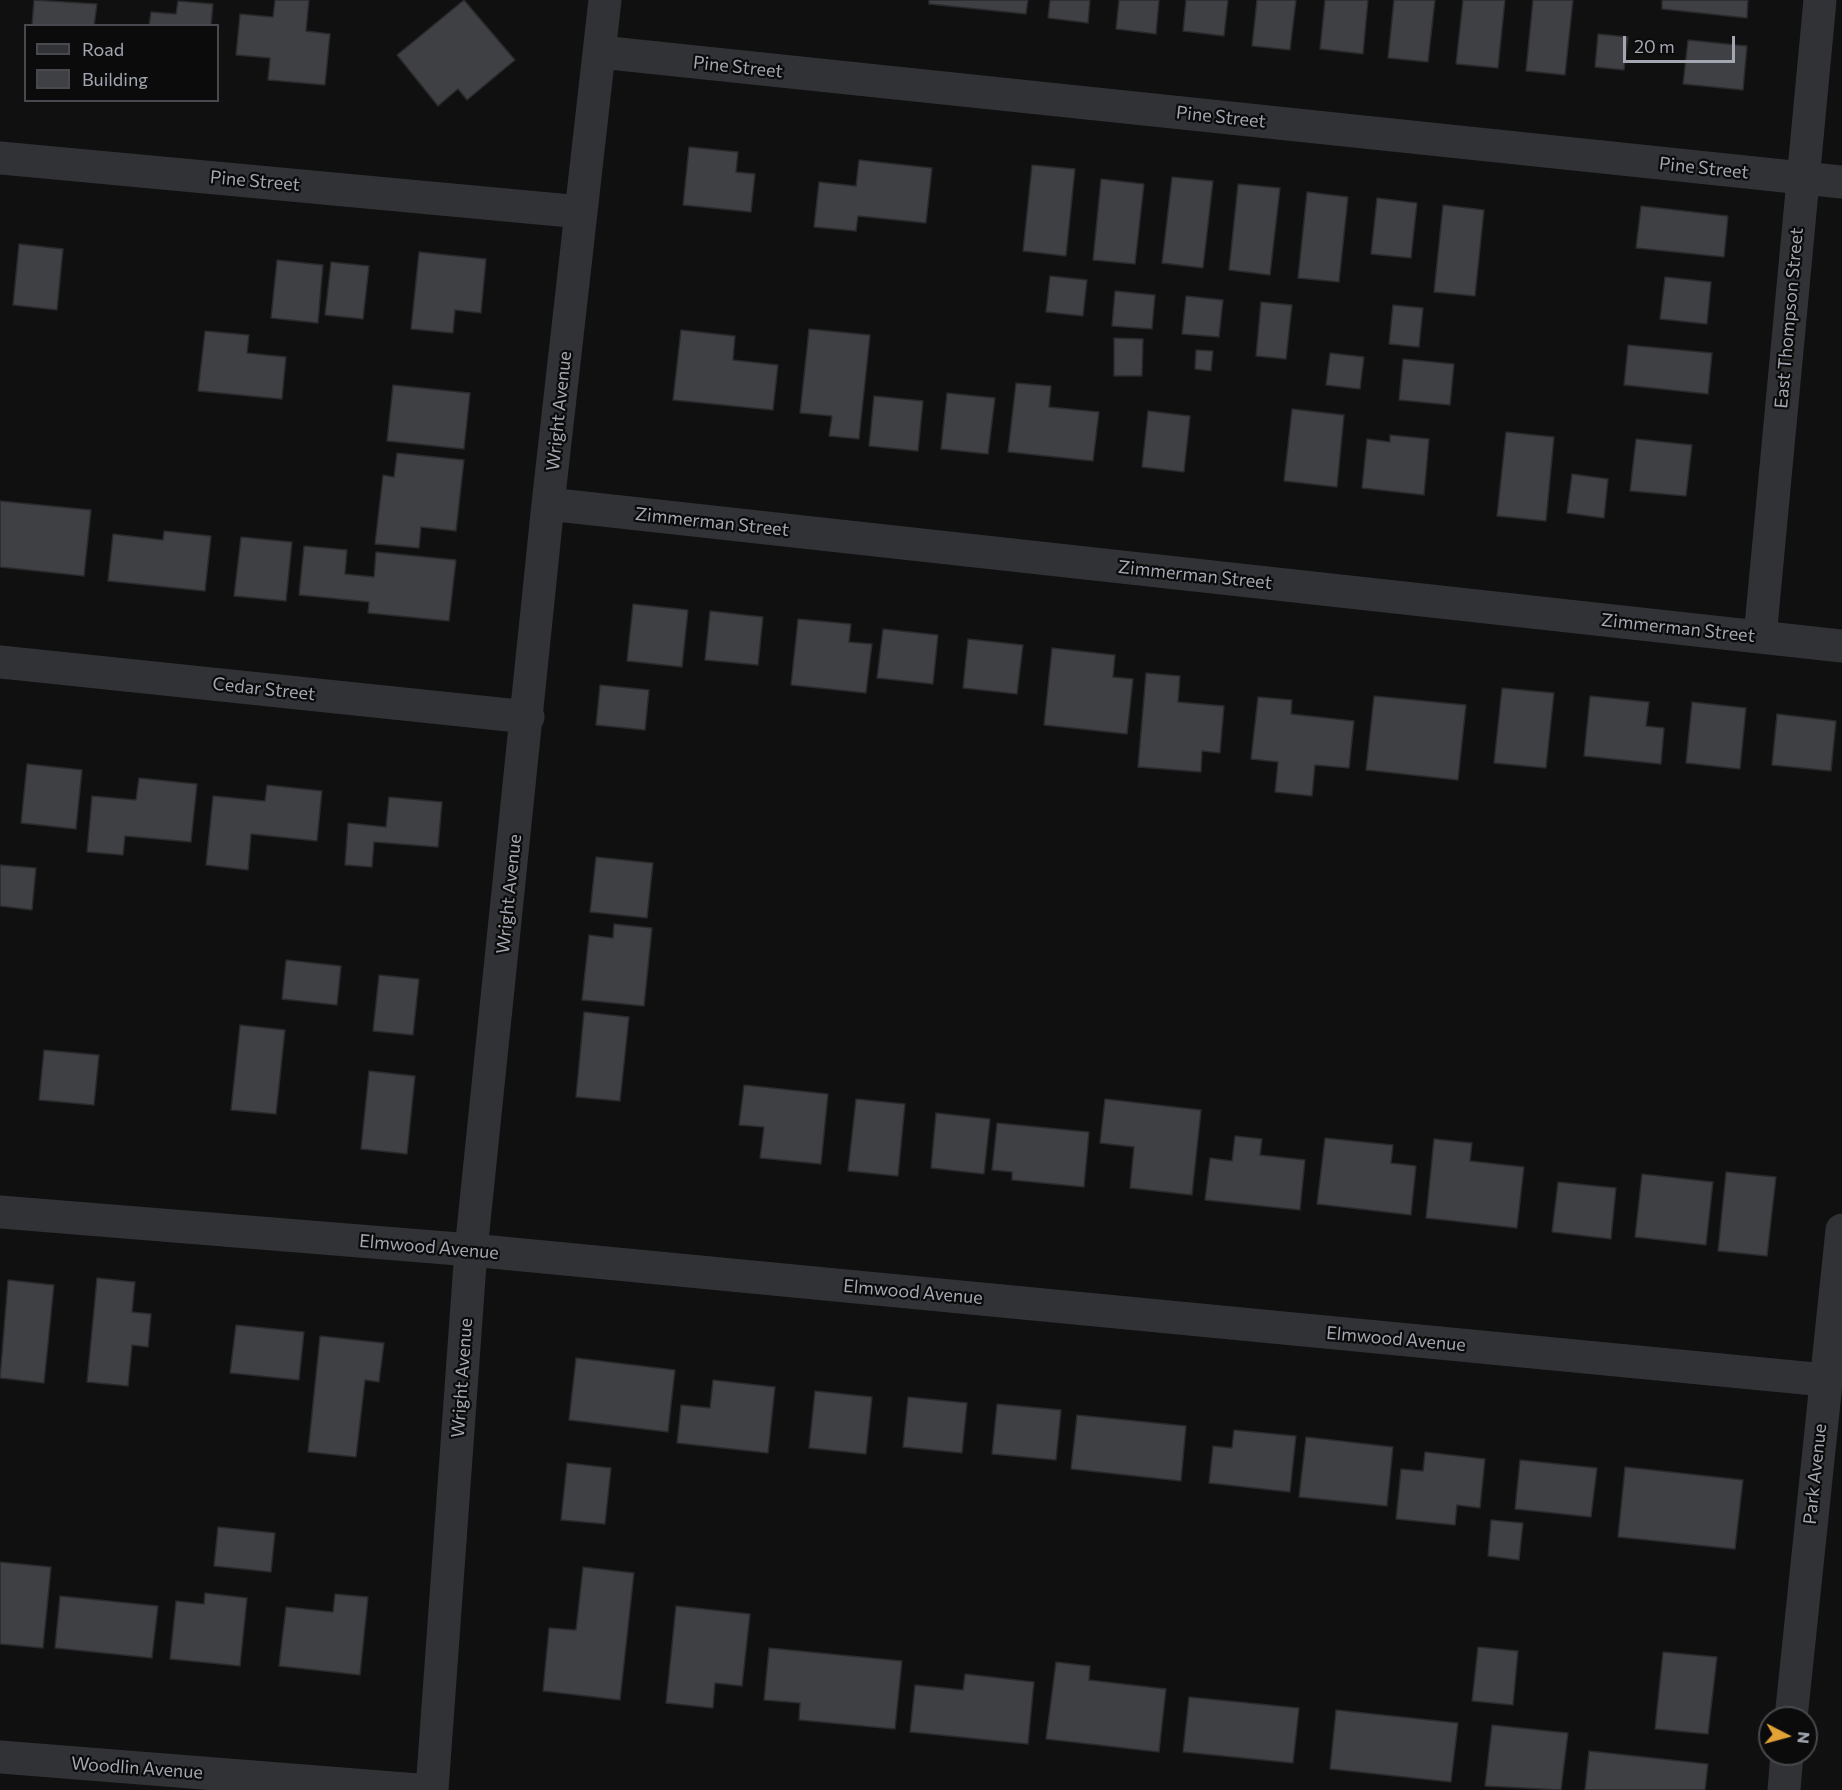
<!DOCTYPE html>
<style>
body{margin:0}
#map{position:relative;width:1842px;height:1790px;overflow:hidden;background:#101011;font-family:Commissioner,sans-serif}
canvas{display:block}
.legend{position:absolute;left:24px;top:24px;width:195px;height:78px;box-sizing:border-box;background:#0b0b0c;border:2px solid #47494e;margin:0;padding:8px 10px;list-style:none;font-size:18px;color:#a2a7b1}
.legend li{display:flex;align-items:center;gap:12px;height:30px}
.legend b{width:30px;border:2px solid #47494e}
.north{position:absolute;left:1758px;top:1706px;width:60px;height:60px;box-sizing:border-box;background:#0b0b0c;border:2px solid #47494e;border-radius:50%;rotate:96deg;font-size:16px;font-weight:700;line-height:24px;text-align:center;color:#a2a7b1}
.north::after{content:'';display:block;margin:auto;width:21px;height:27px;background:#e2a236;clip-path:polygon(50% 0,100% 100%,50% 72%,0 100%)}
.scale{position:absolute;left:1623px;top:36px;width:112px;height:27px;box-sizing:border-box;border:3px solid #a2a7b1;border-top:0;padding-left:8px;font-size:18px;line-height:21px;white-space:nowrap;color:#a2a7b1;-webkit-text-stroke:4px #0b0b0c;paint-order:stroke}
</style>
<div id="map">
<canvas width="1842" height="1790"></canvas>
<ul class="legend">
<li><b style="height:8px;background:#313235"></b>Road</li>
<li><b style="height:16px;background:#3f4044"></b>Building</li>
</ul>
<div class="north">N</div>
<div class="scale">20 m</div>
</div>
<script>
const context = document.querySelector('canvas').getContext('2d');
context.lineJoin = 'round';
function fillPath(path, color) {
  context.fillStyle = color;
  context.fill(path, 'evenodd');
}
function poly(rows) {
  const path = new Path2D();
  for (const r of rows) {
    path.moveTo(r[0], r[1]);
    for (let i = 2; i < r.length; i += 2) path.lineTo(r[i], r[i + 1]);
  }
  return path;
}
function strokePath(path, color, width, dash) {
  context.strokeStyle = color;
  context.lineWidth = width;
  context.lineCap = dash ? 'butt' : 'round';
  context.setLineDash(dash || []);
  context.stroke(path);
}
function drawText(font, color, halo, rows, align = 'center') {
  context.font = font + ' Commissioner,sans-serif';
  context.lineWidth = 4.5;
  context.setLineDash([]);
  context.textBaseline = 'middle';
  context.strokeStyle = halo;
  context.fillStyle = color;
  for (const [text, x, y, turn = 0] of rows) {
    context.save();
    context.translate(x, y);
    context.rotate((+turn || 0) * Math.PI / 180);
    context.textAlign = isNaN(turn) ? turn : align;
    if (halo) context.strokeText(text, 0, 0);
    context.fillText(text, 0, 0);
    context.restore();
  }
}
const building = poly([
 [34,0,97,4,94,26,32,26,34,0],
 [275,0,309,0,306,31,330,34,325,85,268,80,270,58,236,55,240,14,273,17,275,0],
 [464,0,515,60,467,100,458,89,438,106,397,55,464,0],
 [929,0,1028,0,1026,14,929,4,929,0],
 [1050,0,1090,0,1088,23,1048,18,1050,0],
 [1119,0,1159,0,1156,34,1116,29,1119,0],
 [1186,0,1228,0,1224,36,1183,31,1186,0],
 [1257,0,1296,0,1290,50,1252,46,1257,0],
 [1325,0,1368,0,1363,54,1320,49,1325,0],
 [1394,0,1435,0,1428,62,1388,58,1394,0],
 [1463,0,1505,0,1498,68,1456,64,1463,0],
 [1533,0,1573,0,1565,75,1526,71,1533,0],
 [1662,0,1748,0,1747,18,1662,9,1662,0],
 [178,1,213,4,211,26,149,26,151,12,176,14,178,1],
 [1598,34,1628,37,1624,70,1595,67,1598,34],
 [1688,40,1747,46,1743,90,1683,84,1688,40],
 [689,147,738,152,736,172,755,174,751,212,683,205,689,147],
 [859,160,932,168,926,223,858,216,856,231,814,227,819,182,856,186,859,160],
 [1032,165,1075,169,1066,256,1023,251,1032,165],
 [1172,177,1213,181,1203,268,1162,263,1172,177],
 [1101,179,1144,184,1135,264,1093,260,1101,179],
 [1238,184,1280,188,1270,275,1229,270,1238,184],
 [1307,192,1348,197,1339,282,1298,278,1307,192],
 [1377,198,1417,203,1411,258,1371,254,1377,198],
 [1443,205,1484,210,1475,296,1434,292,1443,205],
 [1641,206,1728,216,1724,257,1636,248,1641,206],
 [19,244,63,249,57,310,13,305,19,244],
 [419,252,486,259,481,313,455,310,453,333,411,329,419,252],
 [277,260,323,265,318,323,271,318,277,260],
 [331,262,369,266,363,319,325,315,331,262],
 [1050,276,1087,280,1083,316,1046,312,1050,276],
 [1665,277,1711,282,1707,324,1660,319,1665,277],
 [1115,291,1155,295,1152,329,1112,326,1115,291],
 [1186,296,1223,300,1219,337,1182,334,1186,296],
 [1261,302,1292,305,1286,359,1256,356,1261,302],
 [1393,305,1423,308,1419,347,1389,344,1393,305],
 [809,329,870,335,859,439,829,436,832,416,800,413,809,329],
 [681,330,735,336,733,360,778,365,773,410,673,400,681,330],
 [205,331,249,335,247,353,286,357,282,399,198,391,205,331],
 [1114,338,1143,339,1142,376,1114,376,1114,338],
 [1628,345,1712,353,1708,394,1624,385,1628,345],
 [1196,350,1213,351,1211,371,1195,369,1196,350],
 [1330,353,1364,357,1360,389,1326,385,1330,353],
 [1403,359,1454,364,1450,405,1399,400,1403,359],
 [1016,383,1051,386,1049,407,1099,412,1093,461,1008,452,1016,383],
 [393,385,470,393,464,449,387,441,393,385],
 [947,393,995,398,988,454,941,449,947,393],
 [874,396,923,401,918,451,869,446,874,396],
 [1292,409,1344,415,1337,487,1284,481,1292,409],
 [1148,411,1190,416,1184,472,1142,467,1148,411],
 [1506,432,1554,437,1546,521,1497,516,1506,432],
 [1390,435,1429,439,1424,495,1362,488,1367,439,1390,442,1390,435],
 [1636,439,1692,445,1686,496,1630,491,1636,439],
 [397,453,464,460,456,531,421,527,419,548,375,544,383,475,394,477,397,453],
 [1572,474,1608,479,1604,518,1567,513,1572,474],
 [0,501,91,510,84,576,0,567,0,501],
 [164,531,211,536,205,591,108,581,113,534,163,540,164,531],
 [241,537,292,542,286,601,234,596,241,537],
 [304,546,347,550,345,574,374,577,376,552,456,560,449,621,368,613,369,602,299,595,304,546],
 [633,604,688,610,682,667,627,661,633,604],
 [710,611,763,617,758,665,705,660,710,611],
 [798,619,851,624,849,642,872,644,866,693,791,685,798,619],
 [883,629,938,635,933,684,877,678,883,629],
 [968,639,1023,645,1017,694,963,688,968,639],
 [1052,648,1115,655,1113,677,1133,679,1127,734,1044,725,1052,648],
 [1146,673,1180,676,1178,702,1224,706,1220,753,1202,751,1201,772,1138,767,1146,673],
 [600,685,649,690,645,730,596,725,600,685],
 [1502,688,1554,693,1546,768,1494,763,1502,688],
 [1374,696,1466,705,1458,780,1366,770,1374,696],
 [1590,696,1649,702,1646,726,1664,728,1661,764,1584,756,1590,696],
 [1258,697,1292,700,1291,714,1354,721,1349,768,1315,765,1312,796,1275,792,1278,762,1251,759,1258,697],
 [1692,702,1746,708,1740,769,1686,763,1692,702],
 [1777,714,1836,721,1831,771,1772,765,1777,714],
 [27,764,82,770,76,829,21,823,27,764],
 [139,778,197,784,191,842,125,836,123,855,87,852,92,796,136,800,139,778],
 [267,785,322,791,317,841,251,834,248,870,206,865,213,796,265,801,267,785],
 [389,797,442,802,438,847,374,842,372,867,345,865,348,823,386,827,389,797],
 [596,857,653,863,647,918,590,912,596,857],
 [0,865,36,868,32,910,0,906,0,865],
 [614,924,652,928,644,1006,582,1000,589,935,613,938,614,924],
 [286,960,341,966,337,1005,282,999,286,960],
 [379,975,419,979,413,1035,373,1031,379,975],
 [584,1012,629,1017,620,1101,576,1097,584,1012],
 [240,1025,285,1030,276,1114,231,1110,240,1025],
 [44,1050,99,1055,94,1105,39,1100,44,1050],
 [369,1071,415,1076,407,1154,361,1149,369,1071],
 [744,1085,828,1094,821,1164,760,1158,764,1127,739,1125,744,1085],
 [856,1099,905,1104,898,1176,848,1171,856,1099],
 [1105,1099,1201,1110,1192,1195,1130,1188,1134,1147,1100,1143,1105,1099],
 [936,1113,990,1119,984,1174,931,1168,936,1113],
 [997,1123,1089,1132,1084,1187,1012,1180,1012,1172,992,1170,997,1123],
 [1235,1136,1262,1139,1260,1155,1305,1160,1300,1210,1205,1200,1210,1158,1232,1161,1235,1136],
 [1325,1138,1393,1145,1391,1163,1416,1166,1411,1215,1317,1204,1325,1138],
 [1434,1139,1472,1143,1470,1161,1524,1167,1517,1228,1426,1218,1434,1139],
 [1726,1172,1776,1177,1767,1256,1718,1251,1726,1172],
 [1642,1174,1713,1182,1706,1245,1635,1237,1642,1174],
 [1558,1182,1616,1188,1611,1239,1552,1232,1558,1182],
 [97,1278,135,1282,132,1312,151,1314,148,1347,132,1345,128,1386,87,1382,97,1278],
 [8,1280,54,1285,44,1383,0,1378,8,1280],
 [236,1325,304,1332,299,1380,230,1373,236,1325],
 [320,1336,384,1343,379,1382,365,1380,356,1457,308,1452,320,1336],
 [576,1358,675,1370,668,1432,569,1420,576,1358],
 [713,1380,775,1387,768,1453,677,1443,681,1405,710,1408,713,1380],
 [815,1391,872,1397,866,1454,809,1448,815,1391],
 [908,1397,967,1403,962,1453,903,1447,908,1397],
 [997,1404,1061,1410,1056,1460,992,1454,997,1404],
 [1077,1415,1186,1426,1181,1481,1071,1469,1077,1415],
 [1234,1430,1296,1436,1290,1492,1209,1483,1213,1446,1232,1448,1234,1430],
 [1306,1437,1393,1447,1387,1506,1299,1497,1306,1437],
 [1425,1452,1485,1459,1480,1508,1457,1505,1455,1525,1396,1519,1401,1469,1423,1471,1425,1452],
 [1520,1460,1597,1468,1591,1517,1515,1509,1520,1460],
 [567,1463,611,1468,605,1524,561,1520,567,1463],
 [1625,1467,1743,1480,1735,1549,1618,1537,1625,1467],
 [1491,1520,1523,1523,1519,1560,1488,1556,1491,1520],
 [218,1527,275,1533,271,1572,214,1566,218,1527],
 [0,1562,51,1567,43,1648,0,1644,0,1562],
 [583,1567,634,1573,620,1700,543,1691,549,1628,576,1630,583,1567],
 [205,1593,247,1598,240,1666,170,1659,176,1601,204,1604,205,1593],
 [335,1594,368,1597,360,1675,279,1666,286,1607,333,1612,335,1594],
 [60,1596,158,1606,152,1658,55,1648,60,1596],
 [676,1606,750,1614,742,1686,715,1683,713,1708,666,1703,676,1606],
 [1478,1647,1518,1651,1513,1705,1472,1701,1478,1647],
 [769,1648,902,1661,895,1729,799,1720,800,1703,764,1700,769,1648],
 [1663,1652,1717,1657,1708,1734,1655,1729,1663,1652],
 [1056,1662,1090,1666,1089,1680,1166,1689,1159,1752,1046,1739,1056,1662],
 [965,1674,1034,1682,1028,1744,910,1732,915,1685,963,1690,965,1674],
 [1189,1697,1299,1708,1293,1763,1183,1752,1189,1697],
 [1336,1710,1458,1723,1451,1782,1330,1769,1336,1710],
 [1492,1725,1568,1733,1561,1790,1485,1786,1492,1725],
 [1589,1751,1708,1764,1705,1790,1585,1790,1589,1751]
]);
const minor = poly([
 [600,52,1842,182],
 [0,158,581,212],
 [548,504,1842,646],
 [1760,637,1820,0],
 [0,662,528,717],
 [0,1212,471,1250,1825,1380],
 [1791,1718,1842,1230],
 [0,1757,418,1790],
 [432,1790,471,1250,548,504,605,0],
 [1784,1790,1787,1754]
]);
const streetNames = [
 ["Pine Street",738,67,6],
 ["Pine Street",1221,117,6],
 ["Pine Street",1704,168,6],
 ["Pine Street",255,181,5],
 ["East Thompson Street",1789,318,-85],
 ["Wright Avenue",559,411,-84],
 ["Zimmerman Street",712,522,6],
 ["Zimmerman Street",1195,575,6],
 ["Zimmerman Street",1678,628,6],
 ["Cedar Street",264,689,6],
 ["Wright Avenue",509,894,-84],
 ["Elmwood Avenue",429,1247,5],
 ["Elmwood Avenue",913,1292,5],
 ["Elmwood Avenue",1396,1339,5],
 ["Wright Avenue",462,1378,-86],
 ["Park Avenue",1815,1474,-84],
 ["Woodlin Avenue",137,1768,4]
];
fillPath(building, '#3f4044');
strokePath(building, '#2a2a2d', 1.5);
strokePath(minor, '#313235', 33);
drawText('18px', '#a2a7b1', '#0b0b0c', streetNames);
</script>
